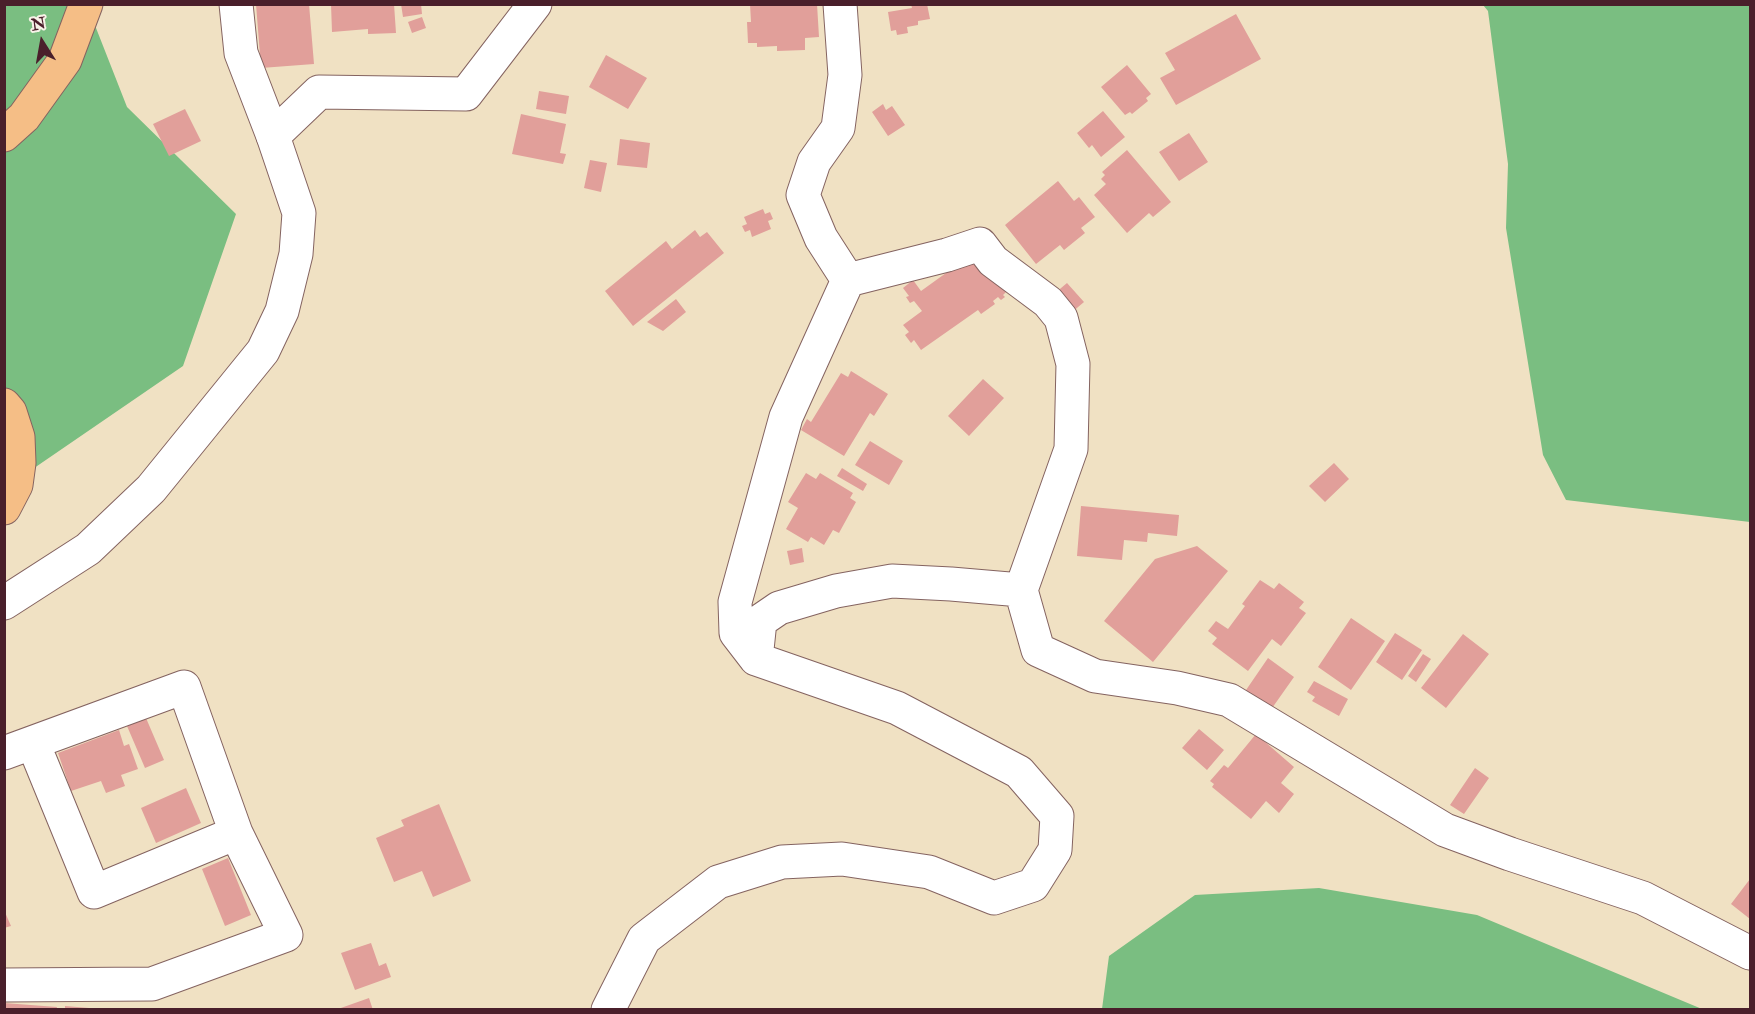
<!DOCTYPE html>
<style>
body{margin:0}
#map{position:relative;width:1755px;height:1014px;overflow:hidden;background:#f0e1c3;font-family:"IM FELL Double Pica",serif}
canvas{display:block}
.frame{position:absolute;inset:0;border:6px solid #4a1f2b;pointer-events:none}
.north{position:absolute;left:12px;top:12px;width:60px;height:60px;-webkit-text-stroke:4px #f7f3e8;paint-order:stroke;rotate:349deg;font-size:16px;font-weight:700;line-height:24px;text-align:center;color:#4a1f2b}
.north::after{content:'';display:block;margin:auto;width:21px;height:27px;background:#4a1f2b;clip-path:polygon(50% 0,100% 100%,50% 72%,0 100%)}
</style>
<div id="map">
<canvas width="1755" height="1014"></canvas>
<div class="frame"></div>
<div class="north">N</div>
</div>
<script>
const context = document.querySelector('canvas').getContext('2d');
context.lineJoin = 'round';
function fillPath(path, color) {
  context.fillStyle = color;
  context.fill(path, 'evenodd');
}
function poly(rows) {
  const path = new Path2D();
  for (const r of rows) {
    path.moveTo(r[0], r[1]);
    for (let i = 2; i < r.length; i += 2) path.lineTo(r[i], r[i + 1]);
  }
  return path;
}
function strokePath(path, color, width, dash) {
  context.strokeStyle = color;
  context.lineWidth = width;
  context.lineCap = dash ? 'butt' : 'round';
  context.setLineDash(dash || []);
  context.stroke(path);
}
const forest = poly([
 [5,5,87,5,127,107,236,214,183,366,5,488],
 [1483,5,1750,5,1750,522,1566,500,1543,455,1506,228,1508,164,1488,11],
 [1319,888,1477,915,1702,1009,1102,1009,1109,956,1195,895]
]);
const building = poly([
 [256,4,309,4,314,64,261,68],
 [331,4,394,4,396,33,368,34,368,29,332,32],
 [401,4,421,4,422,14,403,17],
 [750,4,817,4,819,37,805,38,805,50,777,51,777,46,757,47,757,43,748,43,747,22,751,22],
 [911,4,927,4,930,19,918,21,918,25,907,27,908,33,897,35,896,30,891,31,888,12,912,8],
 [1236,14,1261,59,1176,105,1160,78,1175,70,1165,53],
 [422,17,426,28,412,33,408,22],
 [606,55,647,78,628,109,589,87],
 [1127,65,1151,94,1146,98,1148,101,1132,114,1130,112,1125,115,1101,87],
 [539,91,569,96,566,114,536,109],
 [883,104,886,110,892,106,905,125,888,136,872,112],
 [185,109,201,141,169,156,153,124],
 [1103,111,1125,137,1101,157,1092,145,1089,148,1077,133],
 [521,114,566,124,560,153,566,154,563,164,512,154],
 [1189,133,1208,162,1179,181,1159,152],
 [620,139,650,143,647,168,617,165],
 [1127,150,1171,202,1153,217,1149,213,1127,233,1094,195,1106,184,1101,179,1105,175,1102,172],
 [590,160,607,163,601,192,584,188],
 [1058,181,1074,201,1079,197,1095,217,1081,228,1085,233,1064,250,1060,245,1036,264,1005,225],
 [763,209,765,214,770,212,773,219,768,221,771,229,752,237,750,230,745,232,742,226,747,224,744,217],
 [695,230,700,237,707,232,724,253,633,326,605,291,666,241,672,249],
 [971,255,985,262,1006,292,1003,295,1005,297,1001,300,998,297,993,301,995,304,981,314,978,310,921,350,914,340,911,343,905,335,909,332,903,325,922,311,914,301,910,303,906,297,909,296,903,288,913,280,921,291],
 [1067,283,1084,302,1071,313,1054,294],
 [676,299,686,312,663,331,647,322],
 [851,371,888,394,874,416,870,413,844,456,801,430,807,419,811,422,841,373,848,377],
 [983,379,1004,398,969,436,948,416],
 [870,441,903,461,889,485,855,465],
 [1334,463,1349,479,1325,502,1309,486],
 [842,468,867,484,863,491,837,476],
 [806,473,816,479,820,473,853,493,850,498,856,502,839,533,833,530,824,545,811,537,808,542,786,529,798,508,788,502],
 [1081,506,1179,515,1177,536,1148,533,1147,542,1124,540,1122,560,1077,556],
 [1197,546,1228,571,1153,662,1104,621,1155,559],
 [802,548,804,562,790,565,787,551],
 [1260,580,1274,589,1279,583,1304,602,1299,608,1306,613,1281,646,1272,639,1248,671,1212,644,1217,638,1208,631,1216,621,1228,629,1245,606,1242,604],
 [1351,618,1385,641,1351,690,1318,667],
 [1395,633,1422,650,1402,680,1376,662],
 [1463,634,1489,654,1446,708,1421,688],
 [1423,654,1431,659,1416,682,1408,676],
 [1268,658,1294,677,1270,711,1244,693],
 [1314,681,1348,699,1339,716,1312,701,1315,697,1307,692],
 [146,718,164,760,145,768,127,726],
 [1199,729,1224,750,1207,770,1182,748],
 [119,730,124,746,129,744,138,769,121,775,125,786,106,793,101,781,71,791,58,753],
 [1256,734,1294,767,1281,783,1294,794,1279,813,1266,801,1251,819,1212,787,1214,784,1210,781,1224,765,1228,768],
 [1475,768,1489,778,1464,814,1450,805],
 [186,788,201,823,156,843,141,808],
 [439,804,471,881,433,897,422,871,394,882,376,838,404,826,401,820],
 [228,858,251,915,225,926,202,869],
 [1750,879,1750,919,1731,904],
 [4,910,11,926,4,928],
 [371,943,379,966,386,963,391,977,355,990,341,953],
 [369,998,373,1010,338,1010,338,1009],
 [4,1003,57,1007,56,1010,4,1010],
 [65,1006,89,1008,89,1010,65,1010]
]);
const minor = poly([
 [840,4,845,75,838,128,814,162,803,195,821,238,848,280],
 [273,136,319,92,466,94,535,4],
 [848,280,947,255,980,244,993,261,1048,302,1061,318,1073,364,1071,449,1021,590,1038,650,1095,676,1177,688,1229,700,1445,830,1510,854,1643,898,1750,953],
 [756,659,760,621,779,608,836,591,892,581,951,584,1021,590],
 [33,743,94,892,236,833],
 [4,753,184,687,236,833,286,935,152,984,4,985],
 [608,1010,644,939,718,882,782,862,842,859,929,872,994,898,1033,885,1055,850,1057,816,1019,772,897,708,756,659,736,633,735,602,786,417,848,280]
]);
const tertiary = poly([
 [4,603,88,549,151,489,263,351,282,311,296,254,299,213,273,136,241,53,236,4]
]);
const trunk = poly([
 [4,135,24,117,65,60,86,4],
 [4,405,10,412,18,437,19,463,16,485,4,508]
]);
fillPath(forest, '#7abe81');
fillPath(building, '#e19f9a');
strokePath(minor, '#846360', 35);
strokePath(tertiary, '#846360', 35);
strokePath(trunk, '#846360', 35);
strokePath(minor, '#fff', 33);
strokePath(tertiary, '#fff', 33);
strokePath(trunk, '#f5be86', 33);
</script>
